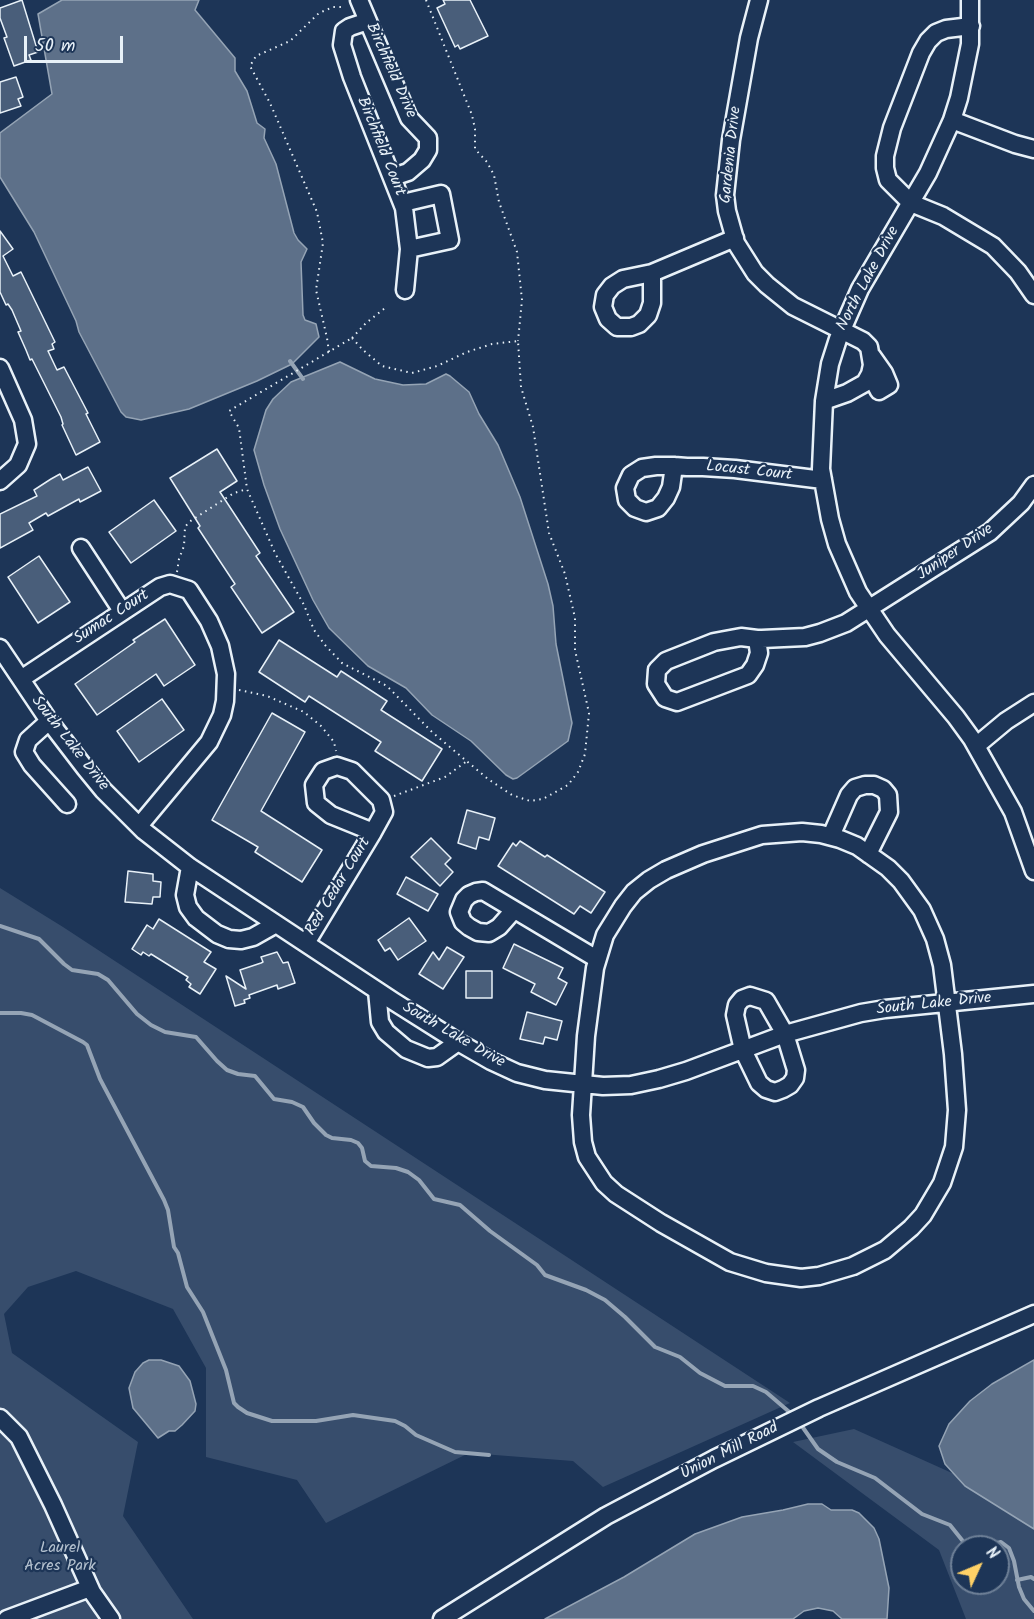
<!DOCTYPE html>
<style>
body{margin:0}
#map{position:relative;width:1034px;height:1619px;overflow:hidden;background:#1d3557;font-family:Kalam,sans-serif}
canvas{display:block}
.north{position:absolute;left:950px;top:1535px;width:60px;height:60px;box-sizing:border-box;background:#1d3557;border:2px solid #6e8097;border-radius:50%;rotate:46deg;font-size:16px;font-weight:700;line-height:24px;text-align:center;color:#e8f1f8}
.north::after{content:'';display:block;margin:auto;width:21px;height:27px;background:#ffd166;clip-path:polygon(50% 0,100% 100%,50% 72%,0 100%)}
.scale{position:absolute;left:24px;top:36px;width:99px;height:27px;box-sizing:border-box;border:3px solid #e8f1f8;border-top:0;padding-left:8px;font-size:18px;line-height:21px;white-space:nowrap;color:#e8f1f8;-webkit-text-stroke:4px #1d3557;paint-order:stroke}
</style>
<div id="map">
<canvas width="1034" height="1619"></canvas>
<div class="north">N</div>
<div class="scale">50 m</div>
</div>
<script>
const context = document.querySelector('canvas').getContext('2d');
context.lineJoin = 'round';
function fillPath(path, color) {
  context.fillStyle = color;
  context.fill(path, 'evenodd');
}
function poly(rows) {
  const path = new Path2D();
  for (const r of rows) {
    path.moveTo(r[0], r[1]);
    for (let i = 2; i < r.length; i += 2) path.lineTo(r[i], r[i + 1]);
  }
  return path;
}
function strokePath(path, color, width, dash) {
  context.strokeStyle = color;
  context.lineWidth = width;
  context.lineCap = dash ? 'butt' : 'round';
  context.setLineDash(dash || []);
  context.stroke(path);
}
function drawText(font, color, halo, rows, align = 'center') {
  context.font = font + ' Kalam,sans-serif';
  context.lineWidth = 4.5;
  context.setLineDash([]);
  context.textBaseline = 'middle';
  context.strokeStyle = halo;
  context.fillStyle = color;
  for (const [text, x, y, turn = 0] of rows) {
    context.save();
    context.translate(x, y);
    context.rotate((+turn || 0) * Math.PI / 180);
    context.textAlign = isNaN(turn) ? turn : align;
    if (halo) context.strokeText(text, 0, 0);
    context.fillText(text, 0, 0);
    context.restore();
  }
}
const green = poly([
 [0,888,63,927,790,1403,603,1487,573,1461,469,1453,326,1523,297,1480,206,1457,206,1368,173,1309,76,1271,28,1287,4,1314,12,1353,138,1442,123,1516,193,1619,0,1619],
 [1034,1370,1034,1619,966,1619,939,1550,793,1442,854,1429,952,1473],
 [962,1547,998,1547,998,1583,962,1583]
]);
const water = poly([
 [62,0,199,0,195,10,235,58,235,71,247,91,257,123,265,129,264,138,276,164,294,233,298,240,307,249,301,262,303,315,305,320,316,324,319,337,292,364,257,381,189,409,141,420,126,417,121,412,79,332,76,321,34,232,0,177,0,133,52,94,38,14,62,0],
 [340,362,375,379,403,385,426,384,446,374,450,376,469,392,479,414,498,445,520,497,548,584,553,606,556,644,572,723,568,741,517,778,513,779,506,775,471,741,432,715,406,688,368,666,329,628,313,600,280,529,264,485,254,450,266,410,273,399,291,382,340,362],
 [149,1360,161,1360,179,1366,190,1381,196,1404,195,1411,182,1425,175,1431,169,1431,158,1438,133,1408,129,1388,135,1372,143,1363,149,1360],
 [1034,1360,1034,1529,965,1486,945,1464,939,1446,949,1424,970,1401,992,1384,1034,1360],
 [808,1504,822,1504,831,1510,852,1510,859,1513,874,1528,879,1539,889,1588,887,1619,842,1619,833,1611,818,1608,804,1611,793,1619,545,1619,624,1577,695,1534,742,1517,783,1510,808,1504]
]);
const stream = poly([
 [290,361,303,379],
 [0,926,39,939,64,964,72,970,98,974,108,980,137,1014,151,1025,165,1032,196,1037,217,1061,227,1070,238,1074,255,1076,274,1099,292,1102,303,1107,314,1123,326,1135,332,1138,351,1140,358,1143,362,1148,365,1161,371,1166,396,1168,408,1172,419,1180,434,1199,460,1205,490,1231,537,1265,545,1275,586,1290,605,1300,625,1317,655,1347,680,1357,700,1373,725,1386,753,1386,766,1392,794,1416],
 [0,1013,21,1013,32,1015,83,1042,87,1045,100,1079,164,1200,168,1210,174,1247,178,1253,187,1287,203,1312,226,1370,234,1403,238,1407,247,1413,272,1421,316,1421,353,1415,395,1421,405,1426,416,1435,455,1452,489,1455],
 [799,1422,818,1449,837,1462,875,1478,922,1514,950,1525,966,1545,971,1547],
 [983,1547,1001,1542,1009,1548,1014,1561,1019,1587,1024,1599,1034,1611],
 [1017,1580,1031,1577,1034,1579]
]);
const building = poly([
 [22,0,38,52,29,55,31,60,14,66,4,38,7,37,0,18,0,8,22,0],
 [443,0,470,0,488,36,460,49,458,45,455,47,437,8,445,4,443,0],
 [16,77,23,97,18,99,21,106,0,113,0,82,16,77],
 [0,231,13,249,3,256,13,276,21,272,55,342,52,344,54,349,48,351,57,370,64,367,88,413,86,414,100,442,76,455,62,425,63,424,61,417,32,359,30,360,26,350,18,332,21,331,12,310,8,304,6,305,0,292,0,231],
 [217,449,237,481,220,492,260,553,256,556,294,612,262,633,231,587,235,584,198,528,200,526,170,478,217,449],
 [88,467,101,491,80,502,79,499,48,516,46,513,29,523,33,530,0,548,0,514,37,496,34,490,51,479,60,474,63,480,88,467],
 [154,500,176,531,131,563,109,532,154,500],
 [39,556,70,602,38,623,8,577,39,556],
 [165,619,195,665,164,686,156,674,97,715,75,684,135,642,133,640,165,619],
 [279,640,337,677,341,671,387,701,381,710,442,749,422,781,375,751,381,742,309,696,305,702,259,672,279,640],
 [162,699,184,730,139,762,117,731,162,699],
 [272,713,305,732,261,811,322,850,302,882,255,852,258,847,212,820,272,713],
 [467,810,495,818,489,840,479,837,476,849,458,843,467,810],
 [431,838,451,858,445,864,453,872,440,886,411,857,431,838],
 [520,841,545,857,547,855,605,892,591,913,580,906,574,914,498,866,513,843,516,846,520,841],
 [128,871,153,874,153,881,161,882,160,897,153,897,152,904,125,902,128,871],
 [406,877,438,894,428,911,397,894,406,877],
 [409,918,426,941,398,960,390,948,385,951,378,940,409,918],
 [159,919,211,952,204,962,216,969,200,994,189,987,191,984,186,980,188,977,151,954,149,956,143,952,141,955,132,949,147,925,153,929,159,919],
 [514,944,563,968,558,978,567,983,556,1005,531,992,535,984,503,968,514,944],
 [447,947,464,957,443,989,419,974,433,952,439,960,447,947],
 [277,952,283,963,288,962,295,983,278,989,277,985,249,995,250,998,244,1000,245,1003,235,1006,226,976,246,989,240,970,261,963,263,962,261,957,277,952],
 [466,971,492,971,492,998,466,998,466,971],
 [527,1012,562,1021,557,1040,545,1037,543,1044,520,1039,527,1012]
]);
const path = poly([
 [426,0,472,115,475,129,475,149,487,162,494,175,499,202,517,252,522,300,518,341],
 [352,338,363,350,382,366,412,373,437,366,467,352,492,344,518,341,521,387,533,427,549,533,565,574,575,618,575,650,589,713,585,754,578,772,568,785,543,799,530,801,512,795,488,779,432,732,387,686,342,663,325,645,314,630,304,605,275,553,247,489,239,428,229,411,352,338],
 [352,338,366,323,385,308],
 [329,352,327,338,316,290,323,243,317,212,270,103,250,66,256,56,290,41,319,13,333,7,345,7],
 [177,572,179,559,184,546,185,527,189,522,234,493,247,489],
 [239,690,267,696,304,712,321,726,334,742,336,751],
 [394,796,445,777,467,761]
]);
const minor = poly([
 [359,0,409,118,428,138,428,150,422,160,408,172,393,177],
 [759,0,749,38,731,140,725,195,727,211,736,243,755,273,767,285,793,306,863,341,869,347,872,365,870,374,865,383,847,393,824,401],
 [970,0,970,44,959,98,952,120,928,173,860,289,838,339,830,364,824,401,821,469,830,519,837,544,858,592,887,635,956,717,972,739,1013,812,1034,871],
 [368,21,350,27,344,31,342,45,352,77,404,208,409,249,405,290],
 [971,26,946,29,936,33,928,41,921,53,892,128,885,156,885,168,888,180,911,203,943,216,993,246,1018,272,1034,295],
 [952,120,1015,144,1034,149],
 [403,203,441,194,450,240,409,249],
 [652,273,652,303,648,315,639,324,631,327,617,327,608,319,603,307,605,295,612,286,623,279,652,273,735,238],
 [0,368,23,420,27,444,18,465,0,481],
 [870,374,879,391,889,385,884,373,872,356],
 [674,466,671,487,666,498,658,508,646,512,635,508,627,500,625,488,631,475,642,468,656,466,674,466,687,467,703,467,735,469,823,480],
 [81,548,122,611],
 [757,639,759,653,755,665,748,675,677,702,665,698,656,684,657,670,666,661,714,642,741,637,757,639,762,639,805,637,820,633,846,623,990,532,1021,503,1034,485],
 [0,648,49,721,85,768,103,790,144,831,190,867,393,1001,458,1042,491,1061,517,1073,545,1080,603,1086,631,1085,659,1079,686,1071,785,1034,861,1013,885,1009,1034,994],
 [21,679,160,587,170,584,189,590,209,621,220,646,226,674,225,701,222,715,209,742,139,826],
 [49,721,28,740,24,752,32,765,67,804],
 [976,746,1006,721,1034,703],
 [337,766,352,771,381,800,384,812,373,832,331,815,316,803,314,785,323,771,337,766],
 [802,832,821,834,840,839,857,846,888,868,901,881,922,910,935,939,942,965,953,1054,957,1110,954,1147,942,1183,923,1215,911,1228,885,1250,853,1266,819,1276,801,1278,766,1273,730,1262,661,1223,616,1194,604,1183,587,1157,583,1142,581,1115,586,1036,595,968,605,935,623,906,634,892,649,880,666,870,703,854,762,835,802,832],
 [831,836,849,795,855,788,865,785,874,785,883,789,888,795,889,812,868,854],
 [190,867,185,895,188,907,196,918,217,934,229,939,241,940,253,937,276,924],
 [514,910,499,927,489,933,478,932,469,927,463,922,459,912,464,900,469,895,476,892,483,891,597,959],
 [306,943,373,832],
 [377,991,380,1022,386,1032,406,1049,428,1058,437,1057,458,1042],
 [750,996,766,1001,785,1034,796,1070,795,1078,790,1085,783,1089,775,1092,766,1089,759,1083,743,1050,735,1015,737,1005,742,999,750,996],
 [0,1418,19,1437,53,1505,92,1592,111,1619],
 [7,1619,90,1588],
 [442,1619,606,1516,714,1459,819,1408,1034,1314]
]);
const streetNames = [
 ["Birchfield Drive",390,71,66],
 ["Birchfield Court",380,147,68],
 ["Gardenia Drive",732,155,-84],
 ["North Lake Drive",869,279,-62],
 ["Locust Court",749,472,6],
 ["Juniper Drive",956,553,-34],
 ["Sumac Court",112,618,-33],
 ["South Lake Drive",69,744,52],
 ["Red Cedar Court",339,887,-59],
 ["South Lake Drive",934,1005,-6],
 ["South Lake Drive",453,1036,30],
 ["Union Mill Road",730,1452,-27]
];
const parkNames = [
 ["Laurel",60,1549],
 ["Acres Park",60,1567]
];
fillPath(green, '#374d6c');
fillPath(water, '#5d7089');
strokePath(water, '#95a4b5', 1.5);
strokePath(stream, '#95a4b5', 4);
fillPath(building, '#495e7a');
strokePath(building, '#e8f1f8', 1.5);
strokePath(minor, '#e8f1f8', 21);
strokePath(path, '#e8f1f8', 2, [1.5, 4.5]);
strokePath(minor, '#1d3557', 16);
drawText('16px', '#e8f1f8', '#1d3557', streetNames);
drawText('16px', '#b3c0ce', '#1d3557', parkNames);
</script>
